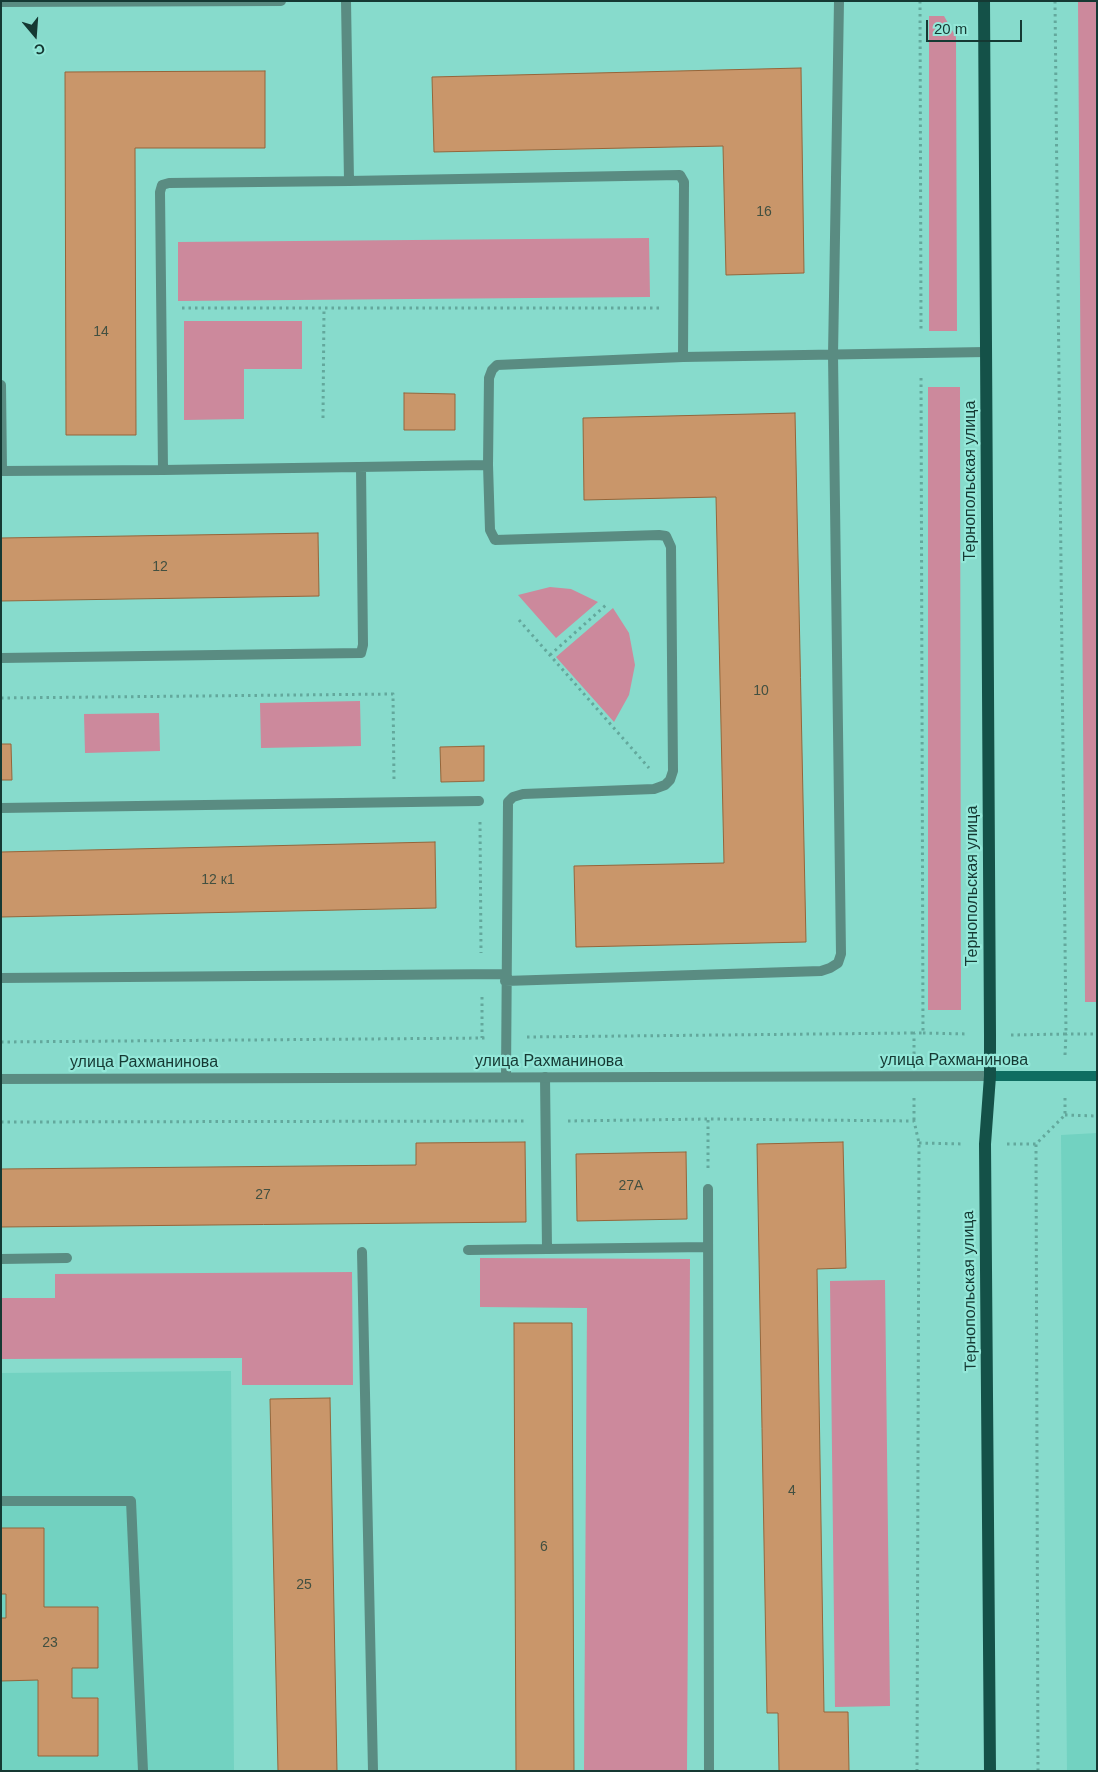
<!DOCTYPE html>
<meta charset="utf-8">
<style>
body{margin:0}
#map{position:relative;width:1098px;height:1772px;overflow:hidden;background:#87dbcc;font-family:Helvetica,sans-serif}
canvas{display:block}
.frame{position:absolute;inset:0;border:2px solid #153933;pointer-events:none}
.north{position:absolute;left:10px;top:10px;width:50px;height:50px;-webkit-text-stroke:4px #94e8d9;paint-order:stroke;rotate:162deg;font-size:14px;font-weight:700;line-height:20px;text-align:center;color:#153933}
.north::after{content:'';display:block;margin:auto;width:18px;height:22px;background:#153933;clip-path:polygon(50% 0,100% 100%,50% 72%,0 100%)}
.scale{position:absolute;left:926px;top:20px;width:96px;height:22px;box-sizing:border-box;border:2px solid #153933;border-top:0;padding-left:6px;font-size:15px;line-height:18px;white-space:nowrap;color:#153933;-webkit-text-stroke:4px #94e8d9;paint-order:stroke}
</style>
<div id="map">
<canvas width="1098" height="1772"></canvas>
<div class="frame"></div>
<div class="north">С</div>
<div class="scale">20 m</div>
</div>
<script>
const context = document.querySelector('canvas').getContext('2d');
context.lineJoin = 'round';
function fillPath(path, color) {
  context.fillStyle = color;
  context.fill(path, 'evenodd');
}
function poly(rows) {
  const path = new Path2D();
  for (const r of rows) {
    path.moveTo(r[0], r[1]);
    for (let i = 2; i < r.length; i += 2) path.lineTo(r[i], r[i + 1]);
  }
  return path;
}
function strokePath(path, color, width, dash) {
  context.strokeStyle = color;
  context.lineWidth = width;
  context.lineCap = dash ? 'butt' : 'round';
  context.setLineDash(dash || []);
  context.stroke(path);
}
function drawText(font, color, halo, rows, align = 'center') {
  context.font = font + ' Helvetica,sans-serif';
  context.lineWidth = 4.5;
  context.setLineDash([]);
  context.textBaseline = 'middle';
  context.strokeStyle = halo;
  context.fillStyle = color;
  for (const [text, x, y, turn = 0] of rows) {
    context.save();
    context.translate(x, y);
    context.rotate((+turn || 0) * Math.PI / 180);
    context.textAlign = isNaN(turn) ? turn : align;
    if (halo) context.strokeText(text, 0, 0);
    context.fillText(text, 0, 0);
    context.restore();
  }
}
const built = poly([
 [1097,1133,1097,1771,1067,1771,1061,1135],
 [231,1371,234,1771,1,1771,1,1373]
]);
const green = poly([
 [1078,1,1097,1,1097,1002,1085,1002],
 [929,16,944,16,956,37,957,331,929,331],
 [649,238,650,297,178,301,178,242],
 [184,321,302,321,302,369,244,369,244,419,184,420],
 [928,387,960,387,961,1010,928,1010],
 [550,587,571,589,598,602,556,638,518,595],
 [613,608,629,633,635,665,629,695,614,722,556,657],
 [360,701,361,746,261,748,260,703],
 [159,713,160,751,85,753,84,714],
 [480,1258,690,1259,687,1771,584,1771,587,1308,480,1307],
 [352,1272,353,1385,242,1385,242,1358,1,1359,1,1298,55,1298,55,1274],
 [885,1280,890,1706,835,1707,830,1281]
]);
const building = poly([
 [801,68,804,273,726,275,723,146,434,152,432,77,801,68],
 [265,71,265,148,135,148,136,435,66,435,65,72,265,71],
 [404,393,455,394,455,430,404,430,404,393],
 [795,413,806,942,576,947,574,866,724,863,716,497,584,500,583,418,795,413],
 [318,533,319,596,1,601,1,538,318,533],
 [1,744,11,744,12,780,1,780,1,744],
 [484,746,484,781,441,782,440,747,484,746],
 [435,842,436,908,1,917,1,852,435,842],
 [525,1142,526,1222,1,1227,1,1169,416,1165,416,1143,525,1142],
 [843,1142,846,1268,817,1269,824,1712,848,1712,849,1771,779,1771,778,1713,767,1713,757,1144,843,1142],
 [686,1152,687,1219,577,1221,576,1154,686,1152],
 [514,1323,572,1323,574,1771,516,1771,514,1323],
 [330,1398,337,1771,278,1771,270,1399,330,1398],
 [1,1528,44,1528,44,1607,98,1607,98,1668,72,1668,72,1698,98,1698,98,1756,38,1756,38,1680,1,1681,1,1618,6,1618,6,1594,1,1594,1,1528]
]);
const path = poly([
 [920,1,921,331],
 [182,308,663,308],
 [323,418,324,308],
 [519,620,649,768],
 [550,655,606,605],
 [1,698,393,694,394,781],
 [480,822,481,953],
 [482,997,482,1038],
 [923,1033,968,1034],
 [1011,1035,1066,1034,1055,1],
 [527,1037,914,1033],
 [1,1042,486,1038],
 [914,1054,914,1033,923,1033,921,374],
 [1065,1055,1066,1034,1097,1034],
 [914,1098,914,1121],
 [1065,1115,1097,1116],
 [568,1121,708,1119,914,1121,919,1143,917,1771],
 [1,1122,524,1121],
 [919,1143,964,1144],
 [1007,1144,1036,1144],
 [708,1168,708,1119],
 [1038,1771,1036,1144,1065,1115,1065,1096]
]);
const lane = poly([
 [346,1,349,181,680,175,684,182,683,357,986,352],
 [1,385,2,471,163,470,160,192,162,185,169,183,349,181],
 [488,465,490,530,495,540,659,535,666,536,671,547,673,771,670,780,665,785,654,789,523,794,513,797,508,802,506,1077],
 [163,470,488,465,489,378,492,370,497,365,683,357],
 [1,658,361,653,363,645,361,468],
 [1,808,479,801],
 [1,978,505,974],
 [505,981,821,971,830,968,838,963,841,954,833,355,839,1],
 [708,1189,709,1771],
 [547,1249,708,1247],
 [468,1250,547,1249,545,1077],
 [362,1252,373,1771],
 [1,1501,131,1501,143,1771]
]);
const street = poly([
 [1,2,281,1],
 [1,1079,990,1076],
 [1,1259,67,1258]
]);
const secondary = poly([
 [990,1076,1097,1076]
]);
const primary = poly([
 [984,1,990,1035,990,1076,985,1144,990,1771]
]);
const numberNames = [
 ["16",764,212],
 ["14",101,332],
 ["12",160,567],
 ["10",761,691],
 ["12 к1",218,880],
 ["27А",631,1186],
 ["27",263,1195],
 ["4",792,1491],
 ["6",544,1547],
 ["25",304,1585],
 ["23",50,1643]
];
const streetNames = [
 ["Тернопольская улица",971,481,-90],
 ["Тернопольская улица",973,886,-90],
 ["улица Рахманинова",954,1061],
 ["улица Рахманинова",549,1062],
 ["улица Рахманинова",144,1063],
 ["Тернопольская улица",970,1291,-91]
];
fillPath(built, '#72d2c1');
fillPath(green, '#cc899c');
fillPath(building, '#c9966a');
strokePath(building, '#95653a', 1);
strokePath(path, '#63a89c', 3, [2.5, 4]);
strokePath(lane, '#5a8c82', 10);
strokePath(street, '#5a8c82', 10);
strokePath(secondary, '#0e6d61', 10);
strokePath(primary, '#145148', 12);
drawText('14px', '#425041', null, numberNames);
drawText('16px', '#153933', '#94e8d9', streetNames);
</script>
